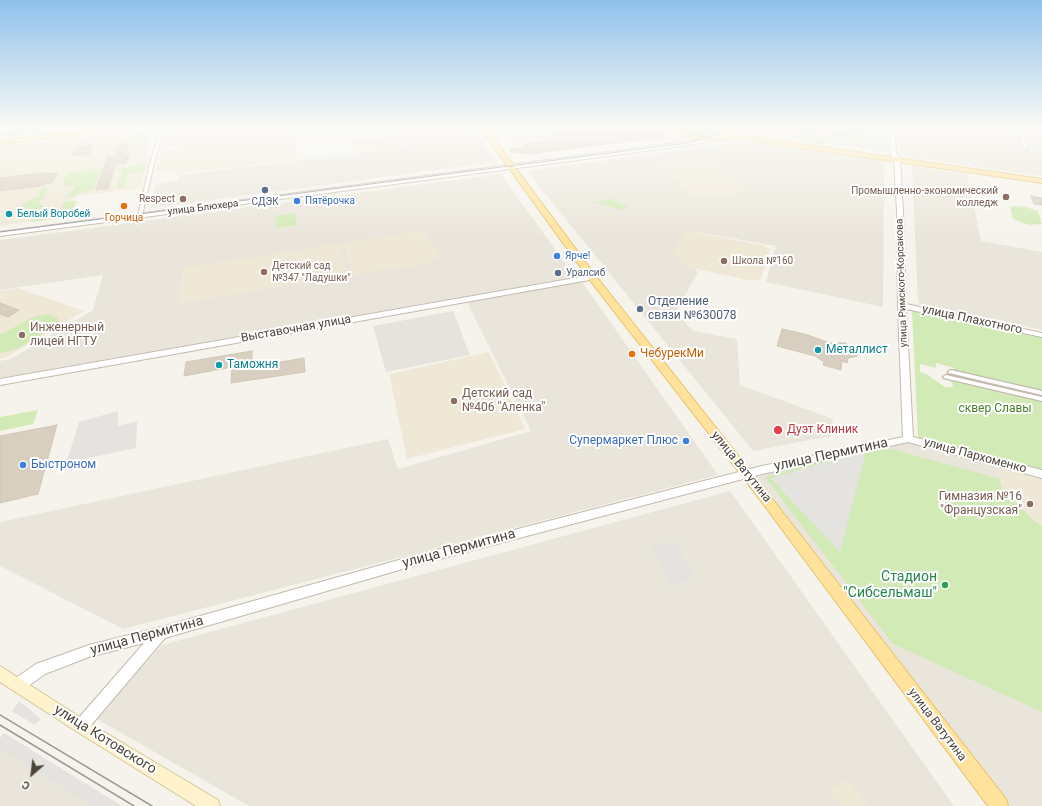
<!DOCTYPE html>
<meta charset="utf-8">
<style>
body{margin:0}
#map{position:relative;width:1042px;height:806px;overflow:hidden;background:#f6f3ec;font-family:Roboto,sans-serif}
canvas{display:block}
.north{position:absolute;left:12px;top:754px;width:40px;height:40px;-webkit-text-stroke:3px #fff;paint-order:stroke;rotate:208deg;font-size:11px;font-weight:700;line-height:16px;text-align:center;color:#4b4439}
.north::after{content:'';display:block;margin:auto;width:14px;height:18px;background:#4b4439;clip-path:polygon(50% 0,100% 100%,50% 72%,0 100%)}
</style>
<div id="map">
<canvas width="1042" height="806"></canvas>
<div class="north">С</div>
</div>
<script>
const context = document.querySelector('canvas').getContext('2d');
context.lineJoin = 'round';
function fillPath(path, color) {
  context.fillStyle = color;
  context.fill(path, 'evenodd');
}
function poly(rows) {
  const path = new Path2D();
  for (const r of rows) {
    path.moveTo(r[0], r[1]);
    for (let i = 2; i < r.length; i += 2) path.lineTo(r[i], r[i + 1]);
  }
  return path;
}
function strokePath(path, color, width, dash) {
  context.strokeStyle = color;
  context.lineWidth = width;
  context.lineCap = dash ? 'butt' : 'round';
  context.setLineDash(dash || []);
  context.stroke(path);
}
function drawText(font, color, halo, rows, align = 'center') {
  context.font = font + ' Roboto,sans-serif';
  context.lineWidth = 4;
  context.setLineDash([]);
  context.textBaseline = 'middle';
  context.strokeStyle = halo;
  context.fillStyle = color;
  for (const [text, x, y, turn = 0] of rows) {
    context.save();
    context.translate(x, y);
    context.rotate((+turn || 0) * Math.PI / 180);
    context.textAlign = isNaN(turn) ? turn : align;
    if (halo) context.strokeText(text, 0, 0);
    context.fillText(text, 0, 0);
    context.restore();
  }
}
const residential = poly([
 [168,128,290,128,292,137,182,150,182,144,165,146],
 [397,128,472,128,497,162,150,208,156,184,178,181,179,175,407,147],
 [731,128,887,128,887,152,735,130],
 [898,128,1042,128,1042,176,901,156,898,151],
 [744,141,884,161,883,307,766,282,776,246,697,232,680,256,698,272,676,312,693,331,737,339,740,385,833,419,830,436,753,451,527,171],
 [912,166,967,174,981,241,1042,252,1042,330,918,303],
 [501,174,575,277,0,378,0,361,11,359,93,310,103,275,0,290,0,240],
 [582,282,718,475,123,629,0,566,0,522,388,439,398,469,531,431,467,302],
 [908,439,1042,474,1042,806,999,806,746,475],
 [730,491,954,806,249,806,95,718,162,645],
 [0,738,108,806,0,806]
]);
const commercial = poly([
 [596,128,654,128,669,131,672,134,664,138,520,155,509,142,600,132]
]);
const industrial = poly([
 [453,311,470,355,386,372,373,326]
]);
const education = poly([
 [157,130,156,134,151,134,142,188,76,196,70,216,0,226,0,146],
 [397,136,403,147,354,152,351,141],
 [293,137,297,159,175,174,175,170,156,172,161,152],
 [710,160,730,175,752,191,696,199,658,167],
 [424,231,439,256,429,263,352,275,344,243],
 [692,232,762,245,770,249,761,279,753,281,687,267,673,251,684,233],
 [340,244,346,276,179,303,182,268],
 [18,288,84,311,5,358,0,359,0,291],
 [489,352,525,429,407,459,389,374],
 [998,467,1042,478,1042,526,1034,521,1001,486],
 [848,779,867,806,841,806,829,792]
]);
const green = poly([
 [16,128,43,128,40,133,0,137,0,132],
 [685,128,713,128,716,131,711,135,701,136,689,133],
 [804,128,816,128,814,137,826,140,825,145,790,139,791,136,801,136],
 [852,128,866,128,864,140,832,135,833,131,851,134],
 [142,131,141,133,152,140,147,141,145,139,133,144,131,140,136,134,132,133,130,138,126,140,129,132],
 [145,165,147,166,144,171,129,174,125,177,127,179,124,188,117,188,119,178,122,175,121,170,115,168],
 [91,169,102,170,94,189,78,193,73,197,66,197,74,189,75,185,62,186,68,172],
 [45,188,49,188,44,193,46,196,38,203,46,207,40,215,41,217,60,215,59,212,64,202,69,201,77,201,75,206,66,215,79,214,84,215,32,222,30,220,33,218,33,212,28,210,22,206,22,204,37,197,40,195,37,192],
 [612,199,628,207,623,210,593,202],
 [1014,206,1026,207,1038,211,1042,224,1029,225,1013,219,1010,207],
 [295,213,297,225,277,228,275,216],
 [912,311,1042,338,1042,471,918,438],
 [936,363,954,368,955,374,946,372,946,377,952,383,953,387,945,387,926,374,920,372,920,364,936,368],
 [48,314,57,318,59,321,56,325,15,350,0,353,0,335,33,317],
 [38,410,33,424,0,431,0,417],
 [877,445,1000,479,1001,486,1034,521,1042,526,1042,712,893,644,765,477]
]);
const parking = poly([
 [548,131,553,137,511,142,509,138],
 [118,411,118,426,137,421,136,448,84,459,65,467,79,422],
 [866,451,840,552,770,478],
 [674,541,695,578,671,585,651,547],
 [19,701,41,719,35,725,12,711],
 [4,733,122,806,93,806,0,748,0,738]
]);
const building = poly([
 [547,128,647,128,668,133,662,137,529,154,511,152,511,149,526,148,523,144,556,140,547,128],
 [129,143,124,155,129,154,126,163,116,164,108,189,96,190,108,156,115,155,119,144,129,143],
 [92,145,89,154,72,156,76,148,92,145],
 [45,173,57,174,52,182,40,186,0,191,0,178,45,173],
 [1031,196,1042,198,1042,205,1034,204,1031,196],
 [0,303,19,310,8,317,0,314,0,303],
 [782,329,805,334,830,343,846,343,846,349,858,356,848,358,847,363,842,361,841,370,823,365,824,362,815,356,777,346,782,329],
 [252,351,252,367,304,358,305,372,231,383,232,367,184,376,186,362,252,351],
 [57,425,38,494,0,503,0,436,57,425]
]);
const pedestrian = poly([
 [951,370,1042,391,1042,395,949,373,948,372,949,371,951,370],
 [946,375,1042,397,1042,401,944,378,943,377,946,375]
]);
const minor = poly([
 [161,128,165,128,154,163,142,216,140,217,138,216,150,163,161,128],
 [967,128,974,128,972,129,967,128],
 [1016,128,1042,130,1042,132,1020,129,1028,149,1026,150,1024,149,1016,128]
]);
const tertiary = poly([
 [891,128,895,128,896,152,900,160,903,211,906,304,1042,333,1042,337,906,309,913,437,1042,470,1042,478,908,442,762,474,413,566,165,638,86,731,81,733,76,731,74,726,76,721,144,643,89,657,45,674,23,690,18,692,13,690,11,685,13,680,36,664,89,645,161,627,413,556,762,466,903,437,898,309,897,211,894,160,890,152,891,128],
 [715,138,717,139,717,140,684,146,0,236,0,232,715,138],
 [592,275,596,277,595,279,0,385,0,379,592,275]
]);
const secondary = poly([
 [0,666,86,721,218,800,220,806,196,806,76,731,0,682,0,666]
]);
const primary = poly([
 [115,128,136,128,0,144,0,140,115,128],
 [480,128,486,128,595,275,763,487,1006,799,1008,806,988,806,755,493,589,279,480,128],
 [669,128,677,128,689,134,704,137,719,135,721,134,720,130,723,128,726,130,726,136,740,135,1042,179,1042,183,740,139,704,141,685,137,669,128]
]);
const tramFar1 = poly([
 [683,128,687,134,704,137],
 [0,232,687,143,716,135,718,131,716,128]
]);
const tram = poly([
 [0,715,152,806],
 [0,725,134,806]
]);
const markers = [
 [265,190,4,"#5c6f8a"],
 [1006,197,4,"#8d6e63"],
 [183,199,4,"#8d6e63"],
 [297,201,4,"#3f7fe0"],
 [124,206,4,"#e8710a"],
 [9,214,4,"#0f9aa8"],
 [557,256,4,"#3f7fe0"],
 [724,261,4,"#8d6e63"],
 [264,272,4,"#8d6e63"],
 [558,273,4,"#5c6f8a"],
 [640,309,4,"#5c6f8a"],
 [22,335,4,"#8d6e63"],
 [818,350,4,"#0f9aa8"],
 [632,354,4,"#e8710a"],
 [219,365,4,"#0f9aa8"],
 [454,401,4,"#8d6e63"],
 [778,430,5,"#e0444e"],
 [686,441,4,"#3f7fe0"],
 [23,465,4,"#3f7fe0"],
 [1030,504,4,"#8d6e63"],
 [945,585,4,"#2e9e5b"]
];
const farEducationnames = [
 ["Промышленно-экономический",998,191],
 ["колледж",998,203],
 ["Respect",175,199],
 ["Школа №160",732,261,"left"],
 ["Детский сад",272,266,"left"],
 ["№347 \"Ладушки\"",272,278,"left"]
];
const farShopnames = [
 ["Пятёрочка",305,201],
 ["Ярче!",565,256]
];
const farServicenames = [
 ["СДЭК",265,202],
 ["Уралсиб",566,273,"left"]
];
const farStreetnames = [
 ["улица Блюхера",203,208,-7],
 ["улица Римского-Корсакова",902,283,-92]
];
const farCulturenames = [
 ["Белый Воробей",17,214]
];
const farFoodnames = [
 ["Горчица",124,218]
];
const serviceNames = [
 ["Отделение",648,302],
 ["связи №630078",648,316]
];
const streetNames = [
 ["улица Плахотного",972,320,12],
 ["Выставочная улица",296,329,-10],
 ["улица Пархоменко",975,456,15],
 ["улица Ватутина",741,467,51],
 ["улица Ватутина",937,725,53]
];
const educationNames = [
 ["Инженерный",30,328],
 ["лицей НГТУ",30,342],
 ["Детский сад",462,394],
 ["№406 \"Аленка\"",462,408],
 ["Гимназия №16",1022,497,"right"],
 ["\"Французская\"",1022,511,"right"]
];
const cultureNames = [
 ["Металлист",826,350],
 ["Таможня",227,365]
];
const foodNames = [
 ["ЧебурекМи",640,354]
];
const parkNames = [
 ["сквер Славы",995,409]
];
const healthNames = [
 ["Дуэт Клиник",787,430]
];
const shopNames = [
 ["Супермаркет Плюс",678,441],
 ["Быстроном",31,465,"left"]
];
const nearStreetnames = [
 ["улица Пермитина",831,455,-12],
 ["улица Пермитина",459,549,-15],
 ["улица Пермитина",147,636,-15],
 ["улица Котовского",105,740,32]
];
const nearLeisurenames = [
 ["Стадион",937,577],
 ["\"Сибсельмаш\"",937,593]
];
fillPath(residential, '#eae5da');
fillPath(commercial, '#f7ead8');
fillPath(industrial, '#e6e2dd');
fillPath(education, '#efe8d6');
fillPath(green, '#d2eab5');
fillPath(parking, '#e5e3e0');
fillPath(building, '#d8cfc1');
strokePath(building, '#d3c7b4', 1);
strokePath(pedestrian, '#c2bbae', 2.5);
strokePath(minor, '#c2bbae', 2);
strokePath(tertiary, '#c2bbae', 2);
strokePath(secondary, '#d6c79b', 2);
strokePath(primary, '#e6c16a', 2);
fillPath(pedestrian, '#fff');
fillPath(minor, '#fff');
fillPath(tertiary, '#fff');
fillPath(secondary, '#fff3cd');
fillPath(primary, '#ffe39c');
strokePath(tramFar1, '#9a9a9a', 1);
strokePath(tram, '#9a9a9a', 1.5);
const sky = context.createLinearGradient(0, 0, 0, 241);
sky.addColorStop(0, '#8fc1ec');
sky.addColorStop(0.53, '#fbfaf6');
sky.addColorStop(1, '#fbfaf600');
context.fillStyle = sky;
context.fillRect(0, 0, 1042, 241);
for (const [x, y, r, color] of markers) {
  const dot = new Path2D();
  dot.arc(x, y, r, 0, 2 * Math.PI);
  context.fillStyle = color;
  context.fill(dot);
  strokePath(dot, '#fff', 1.5);
}
drawText('10px', '#785e54', '#fff', farEducationnames, 'right');
drawText('10px', '#366cbe', '#fff', farShopnames, 'left');
drawText('10px', '#4e5e75', '#fff', farServicenames);
drawText('10px', '#4b4439', '#fff', farStreetnames);
drawText('10px', '#0d838f', '#fff', farCulturenames, 'left');
drawText('10px', '#c56008', '#fff', farFoodnames);
drawText('12px', '#4e5e75', '#fff', serviceNames, 'left');
drawText('12px', '#4b4439', '#fff', streetNames);
drawText('12px', '#785e54', '#fff', educationNames, 'left');
drawText('12px', '#0d838f', '#fff', cultureNames, 'left');
drawText('12px', '#c56008', '#fff', foodNames, 'left');
drawText('12px', '#4a7f2a', '#fff', parkNames);
drawText('12px', '#be3a42', '#fff', healthNames, 'left');
drawText('12px', '#366cbe', '#fff', shopNames, 'right');
drawText('14px', '#4b4439', '#fff', nearStreetnames);
drawText('14px', '#27864d', '#fff', nearLeisurenames, 'right');
</script>
